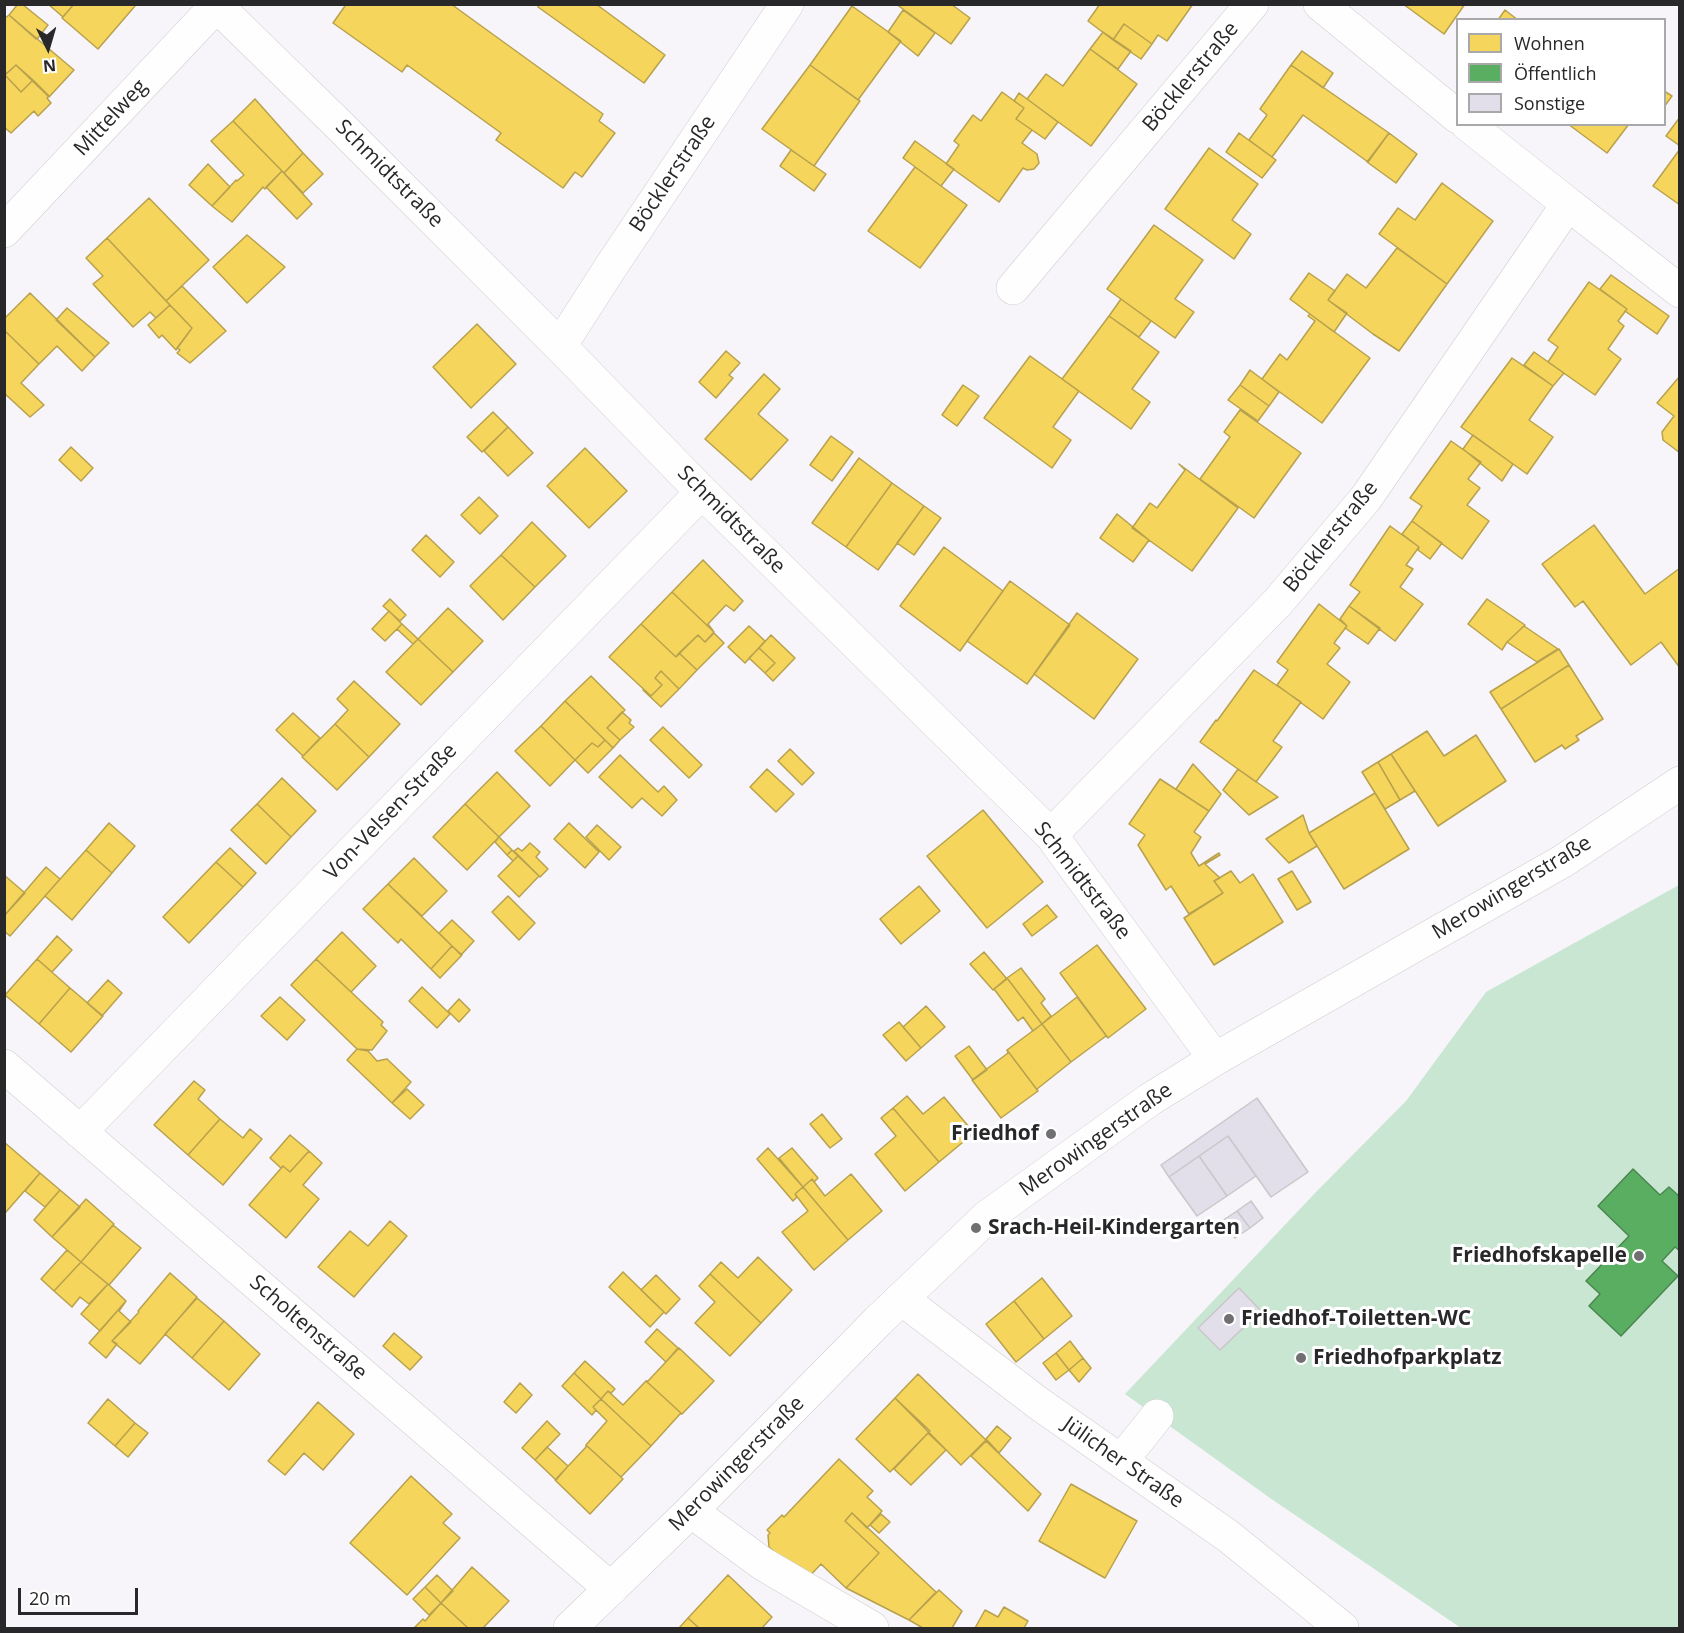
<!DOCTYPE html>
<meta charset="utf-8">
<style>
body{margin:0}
#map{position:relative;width:1684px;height:1633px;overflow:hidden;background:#f7f5f9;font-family:"Open Sans",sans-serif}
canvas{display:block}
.frame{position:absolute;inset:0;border:6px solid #282729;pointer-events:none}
.legend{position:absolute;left:1456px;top:18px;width:210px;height:108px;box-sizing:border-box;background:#fff;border:2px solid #a9a9a9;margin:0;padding:8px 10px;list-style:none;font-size:18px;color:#282729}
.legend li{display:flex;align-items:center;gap:12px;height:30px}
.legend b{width:30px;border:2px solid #a9a9a9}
.north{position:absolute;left:18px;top:18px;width:60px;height:60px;-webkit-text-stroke:4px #fff;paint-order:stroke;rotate:175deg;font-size:16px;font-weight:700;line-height:24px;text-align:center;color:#282729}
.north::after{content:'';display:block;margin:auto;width:21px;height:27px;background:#282729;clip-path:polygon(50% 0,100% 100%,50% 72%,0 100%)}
.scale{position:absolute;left:18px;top:1588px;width:120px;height:27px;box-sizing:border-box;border:3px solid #282729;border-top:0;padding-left:8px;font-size:18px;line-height:21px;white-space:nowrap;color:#282729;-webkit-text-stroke:4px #fff;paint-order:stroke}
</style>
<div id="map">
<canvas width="1684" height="1633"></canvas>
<div class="frame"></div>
<ul class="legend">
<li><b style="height:16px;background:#f6d55c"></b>Wohnen</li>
<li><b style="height:16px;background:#5aae61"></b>Öffentlich</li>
<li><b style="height:16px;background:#e2deea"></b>Sonstige</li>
</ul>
<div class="north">N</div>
<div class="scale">20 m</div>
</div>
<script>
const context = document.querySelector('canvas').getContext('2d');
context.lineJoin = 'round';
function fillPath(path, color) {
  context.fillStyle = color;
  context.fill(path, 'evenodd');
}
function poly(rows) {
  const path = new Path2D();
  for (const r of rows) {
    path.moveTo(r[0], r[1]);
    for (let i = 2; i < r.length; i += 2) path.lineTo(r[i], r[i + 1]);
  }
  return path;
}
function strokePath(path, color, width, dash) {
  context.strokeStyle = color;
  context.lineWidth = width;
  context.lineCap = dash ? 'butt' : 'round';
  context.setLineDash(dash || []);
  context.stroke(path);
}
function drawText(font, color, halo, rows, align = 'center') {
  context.font = font + ' "Open Sans",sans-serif';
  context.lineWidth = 6;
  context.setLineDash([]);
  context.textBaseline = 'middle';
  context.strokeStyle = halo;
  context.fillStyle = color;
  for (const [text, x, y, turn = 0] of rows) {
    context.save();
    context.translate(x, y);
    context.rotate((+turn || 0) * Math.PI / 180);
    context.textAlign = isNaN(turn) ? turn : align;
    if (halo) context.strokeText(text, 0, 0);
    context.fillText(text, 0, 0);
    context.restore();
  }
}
const green = poly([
 [1679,885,1679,1628,1461,1628,1270,1498,1125,1394,1316,1192,1406,1101,1486,992]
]);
const homes = poly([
 [18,4,22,4,48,25,38,38,36,39,9,15,18,4],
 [48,4,74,4,63,17,48,4],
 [74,4,133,4,135,6,98,49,62,18,74,4],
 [343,4,451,4,603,114,599,121,615,133,582,177,575,172,563,188,496,140,501,133,407,65,402,72,333,23,345,6,343,4],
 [539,4,596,4,665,55,644,83,538,7,539,4],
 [896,4,951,4,970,18,951,44,896,4],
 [1100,4,1193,4,1167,41,1158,35,1152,44,1124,24,1113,40,1088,21,1100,4],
 [1403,4,1465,4,1444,34,1403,4],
 [852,6,901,41,858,100,810,65,852,6],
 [903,10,935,33,918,56,888,32,903,10],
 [1505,10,1518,20,1498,20,1505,10],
 [9,15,74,70,49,97,16,65,7,73,4,71,4,19,9,15],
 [1124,24,1152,44,1141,59,1113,40,1124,24],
 [1103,32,1131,51,1118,69,1090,49,1103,32],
 [1090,49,1137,84,1091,146,1027,99,1046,74,1063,86,1090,49],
 [1302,51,1333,73,1323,88,1291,65,1302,51],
 [16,65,33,80,21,92,5,75,16,65],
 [810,65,860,101,814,166,762,129,810,65],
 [1291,65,1389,133,1368,162,1303,115,1272,157,1249,140,1267,115,1260,109,1291,65],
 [5,75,21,92,33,80,49,96,47,98,51,103,38,116,34,111,11,133,4,127,5,75],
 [1664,91,1672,96,1664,107,1664,91],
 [1002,92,1024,108,1016,119,1032,130,1022,143,1037,154,1039,163,1034,169,1027,170,1023,168,999,202,946,164,959,145,954,141,973,115,981,121,1002,92],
 [1019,93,1058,122,1045,139,1016,119,1024,108,1014,101,1019,93],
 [255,99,303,153,284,173,233,121,255,99],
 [1680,117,1680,146,1666,136,1680,117],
 [233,121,282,171,265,189,263,187,232,222,212,206,236,180,237,181,244,175,211,141,233,121],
 [1568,124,1629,124,1607,153,1568,124],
 [1239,133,1276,160,1262,178,1226,152,1239,133],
 [1389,133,1417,154,1396,183,1367,162,1389,133],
 [915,141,954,169,941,186,903,158,915,141],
 [1209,148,1258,184,1232,220,1251,234,1234,259,1165,209,1209,148],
 [1680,149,1680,205,1653,186,1680,149],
 [791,150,826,174,814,191,780,166,791,150],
 [303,153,323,174,303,193,284,173,303,153],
 [208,164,230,187,212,206,189,185,208,164],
 [915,167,967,205,920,268,868,231,915,167],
 [282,171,312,204,297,219,266,187,282,171],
 [1442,183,1493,221,1447,284,1379,234,1398,208,1415,220,1442,183],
 [149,198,209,260,166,301,107,238,149,198],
 [1154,225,1203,260,1175,299,1194,312,1175,338,1107,289,1154,225],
 [247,235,285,267,247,303,213,267,247,235],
 [107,238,170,305,156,318,150,312,133,327,93,284,103,276,86,258,107,238],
 [1397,248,1447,284,1399,351,1373,334,1328,300,1347,274,1366,288,1397,248],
 [1309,273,1335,291,1328,300,1347,313,1334,332,1290,299,1309,273],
 [1611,275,1669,316,1657,334,1625,311,1627,309,1600,289,1611,275],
 [1589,282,1627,309,1618,321,1624,326,1608,349,1621,359,1595,395,1548,362,1558,347,1548,340,1589,282],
 [182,286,226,331,190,363,177,353,180,350,177,348,192,328,166,301,182,286],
 [30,293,95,357,82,371,57,346,39,364,4,330,4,319,30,293],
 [1121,299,1151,321,1139,337,1109,316,1121,299],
 [170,305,192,328,176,350,162,335,159,338,148,325,170,305],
 [67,308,109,343,95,357,56,320,67,308],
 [1310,314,1370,358,1322,423,1262,379,1280,354,1287,360,1315,321,1308,316,1310,314],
 [1109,316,1159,352,1132,389,1150,402,1131,429,1062,379,1109,316],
 [477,324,516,364,471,408,433,367,477,324],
 [4,330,39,364,21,383,44,405,30,417,4,393,4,330],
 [726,351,740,363,729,375,733,378,716,398,699,382,726,351],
 [1534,352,1564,373,1553,386,1524,365,1534,352],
 [1030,356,1079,391,1053,427,1071,440,1052,468,984,418,1030,356],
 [1512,358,1553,386,1529,420,1553,437,1527,474,1461,427,1512,358],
 [1250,370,1279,392,1269,406,1240,385,1250,370],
 [764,374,780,389,758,414,788,440,751,480,705,439,764,374],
 [1680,376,1680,453,1663,440,1662,432,1674,416,1657,403,1680,376],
 [963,385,979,396,957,426,942,415,963,385],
 [1240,385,1269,406,1258,421,1228,400,1240,385],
 [1240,410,1301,453,1254,518,1200,479,1230,437,1224,432,1240,410],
 [493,412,508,427,482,452,467,437,493,412],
 [508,427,533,453,508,476,484,451,508,427],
 [1473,435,1513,464,1502,481,1463,449,1473,435],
 [831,436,853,452,832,481,810,465,831,436],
 [1451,441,1481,462,1468,479,1480,488,1467,505,1489,521,1462,559,1412,521,1422,506,1410,498,1451,441],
 [71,447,93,468,81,481,59,460,71,447],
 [585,448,627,491,589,528,547,486,585,448],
 [859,458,892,483,846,547,812,523,859,458],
 [1179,464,1238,508,1192,571,1132,528,1150,503,1157,508,1185,470,1179,464],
 [892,483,924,506,878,570,846,547,892,483],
 [479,497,498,516,480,534,461,515,479,497],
 [924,506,941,518,914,555,897,543,924,506],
 [1117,514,1149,540,1133,562,1100,538,1117,514],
 [1412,521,1442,543,1430,559,1418,550,1419,547,1402,534,1412,521],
 [532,522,566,556,535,587,501,555,532,522],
 [1594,525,1645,594,1680,568,1680,668,1661,642,1631,665,1583,601,1575,607,1542,564,1594,525],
 [1390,526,1419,547,1406,565,1413,569,1400,587,1423,604,1395,641,1349,606,1360,592,1350,585,1390,526],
 [426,535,454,562,440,577,412,550,426,535],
 [944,547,1003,591,960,651,900,606,944,547],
 [501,555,535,587,503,620,470,586,501,555],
 [703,560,743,601,734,611,726,605,708,624,714,632,672,592,703,560],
 [1010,581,1070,625,1027,684,967,641,1010,581],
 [672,592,714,632,705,642,698,635,676,657,641,624,672,592],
 [390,599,406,615,400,621,383,606,390,599],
 [1487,599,1525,625,1507,642,1502,650,1468,624,1487,599],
 [1319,604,1347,626,1334,643,1340,648,1327,664,1350,682,1323,719,1277,685,1288,670,1277,662,1319,604],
 [1349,606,1380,628,1368,644,1345,628,1347,626,1340,619,1349,606],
 [448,608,483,641,453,672,418,639,448,608],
 [389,611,402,624,385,641,372,629,389,611],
 [1077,613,1138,659,1094,719,1034,674,1077,613],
 [402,624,418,639,413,644,397,629,402,624],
 [641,624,676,657,679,653,697,670,679,689,661,671,655,678,662,685,651,696,609,657,641,624],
 [749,626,765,641,745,663,728,647,749,626],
 [1524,626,1558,649,1537,662,1507,642,1524,626],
 [714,633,724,643,697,670,679,653,698,635,705,642,714,633],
 [771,635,795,658,773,681,765,673,775,663,759,648,771,635],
 [418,639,453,672,421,705,386,672,418,639],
 [759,648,775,663,765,673,749,658,759,648],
 [1559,649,1569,665,1501,709,1490,692,1559,649],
 [1569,665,1603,719,1576,736,1579,740,1565,749,1562,745,1535,762,1501,709,1569,665],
 [1254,670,1301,702,1273,741,1282,747,1256,782,1200,742,1216,720,1217,721,1254,670],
 [661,671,679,689,661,707,643,690,651,696,662,685,655,678,661,671],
 [591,676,625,710,607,728,620,740,613,748,565,701,591,676],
 [354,681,400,724,369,757,335,724,348,710,337,699,354,681],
 [565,701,605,740,598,747,592,743,575,760,541,726,565,701],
 [622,712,631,720,629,723,634,727,620,740,607,728,622,712],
 [293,713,320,738,303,756,276,730,293,713],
 [335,724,369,757,337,790,302,757,335,724],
 [541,726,575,760,550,786,515,751,541,726],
 [663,727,702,765,689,778,650,740,663,727],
 [1427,731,1444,756,1476,735,1506,781,1438,826,1391,754,1427,731],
 [605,740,613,748,588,773,575,760,592,743,598,747,605,740],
 [790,749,814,773,802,785,778,761,790,749],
 [1391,754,1415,791,1400,800,1378,762,1391,754],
 [620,755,658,792,664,786,677,800,662,816,642,798,632,808,599,777,620,755],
 [1378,762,1400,800,1385,809,1362,772,1378,762],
 [1193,764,1221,794,1209,811,1176,789,1193,764],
 [767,769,794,794,776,812,750,787,767,769],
 [1238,769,1278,797,1249,815,1223,790,1238,769],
 [497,772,530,806,499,837,465,804,497,772],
 [282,778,316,811,291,837,257,804,282,778],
 [1160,779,1209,811,1194,832,1201,837,1191,853,1199,866,1219,853,1220,855,1205,864,1220,878,1214,881,1223,893,1189,914,1171,886,1166,890,1138,845,1145,835,1129,824,1160,779],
 [1375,793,1409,849,1344,889,1309,833,1375,793],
 [257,804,291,837,266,864,231,830,257,804],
 [465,804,499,837,467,870,433,837,465,804],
 [983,810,1043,882,987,928,927,856,983,810],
 [1303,815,1309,833,1317,846,1289,863,1266,839,1303,815],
 [109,823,135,846,112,873,86,850,109,823],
 [569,823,599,852,585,868,554,839,569,823],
 [597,825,621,847,609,860,586,837,597,825],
 [499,837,512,850,507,855,495,842,499,837],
 [530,843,540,852,536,857,548,869,540,877,514,851,518,848,522,851,530,843],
 [230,848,256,873,243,887,216,862,230,848],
 [86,850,112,873,72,920,45,896,86,850],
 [512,850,518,856,513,861,507,855,512,850],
 [518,856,539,876,519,897,498,876,518,856],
 [414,858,447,891,422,916,388,884,414,858],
 [216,862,243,887,189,943,163,917,216,862],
 [46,867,60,879,10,936,4,931,4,916,46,867],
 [1231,871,1240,883,1253,874,1283,922,1214,965,1184,918,1223,893,1214,881,1231,871],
 [1292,871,1311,902,1297,910,1278,879,1292,871],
 [4,875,25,893,4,916,4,875],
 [388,884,452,946,431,969,401,939,398,943,363,909,388,884],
 [919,886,940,911,901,944,880,919,919,886],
 [508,896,535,923,519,940,492,912,508,896],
 [1047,905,1057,917,1032,936,1023,924,1047,905],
 [452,920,474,941,461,955,439,933,452,920],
 [342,932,376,966,351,992,316,959,342,932],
 [57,936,72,950,52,972,37,959,57,936],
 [1097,945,1146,1009,1108,1038,1060,973,1097,945],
 [452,946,462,955,440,978,431,969,452,946],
 [984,952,1007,979,993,990,970,964,984,952],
 [37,959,70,988,39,1024,5,995,37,959],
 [316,959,383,1022,381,1025,387,1031,372,1050,357,1049,291,985,316,959],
 [1021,968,1045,999,1041,1003,1051,1016,1042,1024,1007,978,1021,968],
 [1007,978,1042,1024,1033,1031,1023,1017,1018,1021,994,989,1007,978],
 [108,980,122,993,102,1016,87,1003,108,980],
 [422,987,450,1014,437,1028,409,1001,422,987],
 [70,988,103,1016,71,1052,39,1024,70,988],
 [280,997,305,1020,287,1040,261,1016,280,997],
 [1077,997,1108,1038,1106,1036,1071,1062,1042,1024,1077,997],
 [459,999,470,1010,459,1022,448,1011,459,999],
 [926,1006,945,1027,921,1048,903,1027,926,1006],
 [899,1022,921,1048,906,1061,883,1035,899,1022],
 [1042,1024,1071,1062,1037,1089,1038,1091,1007,1050,1042,1024],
 [969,1046,987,1070,973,1080,955,1056,969,1046],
 [357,1049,368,1051,377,1061,387,1059,411,1082,392,1103,347,1060,357,1049],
 [1007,1050,1038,1091,1001,1118,972,1080,1008,1053,1007,1050],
 [194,1081,205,1090,198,1099,220,1119,188,1155,154,1125,194,1081],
 [407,1089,424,1105,410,1119,392,1103,407,1089],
 [907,1096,923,1114,944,1097,974,1133,939,1162,893,1108,907,1096],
 [893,1108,939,1162,905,1191,875,1154,896,1136,881,1118,893,1108],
 [822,1114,842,1139,830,1148,810,1124,822,1114],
 [220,1119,243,1138,250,1129,262,1139,223,1185,188,1155,220,1119],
 [290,1135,309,1151,290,1172,283,1166,281,1168,270,1158,290,1135],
 [4,1142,40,1173,6,1212,4,1211,4,1142],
 [768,1148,803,1187,795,1194,797,1197,793,1201,757,1159,768,1148],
 [792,1148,818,1178,814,1182,812,1179,803,1187,779,1158,792,1148],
 [309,1151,322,1163,303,1185,319,1199,286,1238,249,1205,283,1166,290,1172,309,1151],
 [40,1173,60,1190,45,1207,25,1191,40,1173],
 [851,1174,882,1211,848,1240,803,1187,812,1179,825,1196,851,1174],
 [803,1187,848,1240,814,1270,782,1232,808,1211,795,1194,803,1187],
 [60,1190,80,1207,52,1237,34,1220,60,1190],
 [86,1199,114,1224,81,1262,52,1237,86,1199],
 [390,1221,407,1236,354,1297,318,1267,350,1231,368,1246,390,1221],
 [113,1225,141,1248,109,1285,81,1262,113,1225],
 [67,1250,81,1262,54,1291,41,1279,67,1250],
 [758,1257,792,1290,761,1323,710,1274,721,1262,738,1278,758,1257],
 [81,1262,108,1284,89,1304,80,1297,72,1307,54,1291,81,1262],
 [623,1272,664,1312,650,1327,609,1287,623,1272],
 [170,1273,197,1297,140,1364,112,1341,139,1312,138,1311,170,1273],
 [710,1274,761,1323,730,1356,695,1323,715,1302,699,1286,710,1274],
 [656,1275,680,1299,666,1314,641,1290,656,1275],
 [1042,1278,1072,1316,1044,1339,1014,1301,1042,1278],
 [108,1284,126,1301,100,1331,81,1314,108,1284],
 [197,1298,224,1321,192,1358,165,1334,197,1298],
 [126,1301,119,1311,131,1322,112,1341,117,1344,106,1358,89,1343,126,1301],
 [1014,1301,1044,1339,1016,1362,986,1324,1014,1301],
 [224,1321,260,1354,229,1390,192,1358,224,1321],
 [657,1329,678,1348,666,1362,645,1342,657,1329],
 [394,1333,422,1357,410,1370,383,1346,394,1333],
 [1070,1341,1083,1358,1069,1370,1056,1353,1070,1341],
 [679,1348,714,1381,682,1414,646,1381,648,1381,679,1348],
 [1056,1353,1069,1370,1056,1380,1043,1363,1056,1353],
 [1083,1358,1091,1368,1079,1382,1069,1370,1083,1358],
 [585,1361,615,1389,611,1393,608,1391,601,1399,574,1373,585,1361],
 [574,1373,601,1399,593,1407,596,1410,592,1415,562,1386,574,1373],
 [918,1374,986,1440,961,1465,895,1398,918,1374],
 [646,1381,682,1414,680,1414,651,1446,601,1399,608,1391,623,1405,646,1381],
 [520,1383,532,1395,516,1413,504,1402,520,1383],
 [895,1398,930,1431,890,1472,856,1439,895,1398],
 [108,1399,135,1423,115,1446,88,1423,108,1399],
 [601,1399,651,1446,621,1477,586,1445,607,1421,593,1407,601,1399],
 [318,1402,354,1434,323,1470,304,1453,285,1475,268,1461,318,1402],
 [547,1421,560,1434,535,1460,522,1448,547,1421],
 [135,1423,148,1433,128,1457,115,1446,135,1423],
 [997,1426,1011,1438,999,1453,986,1439,997,1426],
 [928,1433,946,1450,911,1485,894,1469,928,1433],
 [986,1441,1041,1494,1028,1511,971,1456,986,1441],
 [586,1445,623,1479,590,1514,555,1480,586,1447,586,1445],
 [547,1447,568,1466,556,1480,535,1460,547,1447],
 [839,1459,873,1491,867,1497,882,1511,867,1528,852,1513,845,1521,879,1553,846,1588,821,1564,805,1581,769,1547,768,1535,770,1533,767,1530,782,1515,784,1517,839,1459],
 [411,1476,452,1514,443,1523,460,1538,407,1595,350,1543,411,1476],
 [1071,1484,1137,1521,1105,1578,1039,1541,1071,1484],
 [852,1513,936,1592,909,1620,846,1588,879,1553,845,1521,852,1513],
 [881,1514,890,1522,879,1533,870,1525,881,1514],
 [472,1567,509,1601,483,1628,468,1628,441,1603,472,1567],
 [437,1575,453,1591,441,1603,425,1587,437,1575],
 [728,1575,772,1617,762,1628,699,1628,688,1618,728,1575],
 [425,1587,441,1603,429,1615,413,1599,425,1587],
 [939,1590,962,1611,952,1628,923,1628,909,1620,939,1590],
 [441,1603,468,1628,414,1628,423,1619,425,1621,441,1603],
 [1004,1607,1028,1621,1024,1628,975,1628,985,1610,998,1617,1004,1607],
 [688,1618,699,1628,679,1628,688,1618]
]);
const public = poly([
 [1633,1169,1660,1195,1669,1187,1680,1197,1680,1251,1675,1247,1662,1261,1678,1276,1621,1336,1589,1306,1600,1294,1586,1281,1629,1236,1598,1206,1633,1169]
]);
const building = poly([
 [1257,1098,1308,1172,1271,1197,1228,1136,1169,1177,1161,1165,1257,1098],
 [1228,1136,1256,1176,1227,1196,1199,1156,1228,1136],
 [1199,1156,1227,1196,1197,1216,1169,1177,1199,1156],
 [1251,1201,1263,1218,1250,1228,1237,1211,1251,1201],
 [1237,1211,1250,1228,1235,1238,1222,1221,1237,1211],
 [1239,1288,1261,1311,1220,1350,1198,1328,1239,1288]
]);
const minor = poly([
 [1320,4,1458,117],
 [217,6,336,122,560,346,702,492,1051,835,1215,1059],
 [1568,204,1680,291],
 [4,231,218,4],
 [1013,288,1252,4],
 [560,346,612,265,787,4],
 [1051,835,1278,602,1366,498,1568,204,1467,124],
 [4,1066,611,1589],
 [80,1132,702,492],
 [902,1299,1038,1403,1228,1536,1342,1628],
 [1121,1461,1157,1416],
 [691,1511,763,1564,872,1628],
 [570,1628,691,1511,878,1321,987,1217,1149,1100,1215,1059,1563,861,1680,783]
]);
const markers = [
 [1051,1134,6,"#706f72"],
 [976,1228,6,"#706f72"],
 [1639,1256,6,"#706f72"],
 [1229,1319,6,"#706f72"],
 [1301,1358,6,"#706f72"]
];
const streetNames = [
 ["Böcklerstraße",1191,77,-50],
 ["Mittelweg",111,118,-47],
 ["Schmidtstraße",389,174,45],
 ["Böcklerstraße",673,174,-56],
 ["Schmidtstraße",731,520,45],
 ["Böcklerstraße",1331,537,-51],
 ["Von-Velsen-Straße",391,812,-46],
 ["Schmidtstraße",1082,881,52],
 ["Merowingerstraße",1512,888,-31],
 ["Merowingerstraße",1096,1140,-35],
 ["Scholtenstraße",308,1328,41],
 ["Jülicher Straße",1123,1463,35],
 ["Merowingerstraße",737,1464,-45]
];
const poiNames = [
 ["Friedhof",1039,1134,"right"],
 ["Srach-Heil-Kindergarten",988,1228],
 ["Friedhofskapelle",1627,1256,"right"],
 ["Friedhof-Toiletten-WC",1241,1319],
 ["Friedhofparkplatz",1313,1358]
];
fillPath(green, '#c9e6d2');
fillPath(homes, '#f6d55c');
strokePath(homes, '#b8a14d', 1.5);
fillPath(public, '#5aae61');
strokePath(public, '#4b8650', 1.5);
fillPath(building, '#e2deea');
strokePath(building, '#c8c7c9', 1.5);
strokePath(minor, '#cfced0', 34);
strokePath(minor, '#fefefe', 33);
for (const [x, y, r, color] of markers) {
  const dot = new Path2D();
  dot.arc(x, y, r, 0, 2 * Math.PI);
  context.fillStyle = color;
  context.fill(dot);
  strokePath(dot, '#fff', 2);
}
drawText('21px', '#282729', '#fff', streetNames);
drawText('bold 21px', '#282729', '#fff', poiNames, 'left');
</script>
